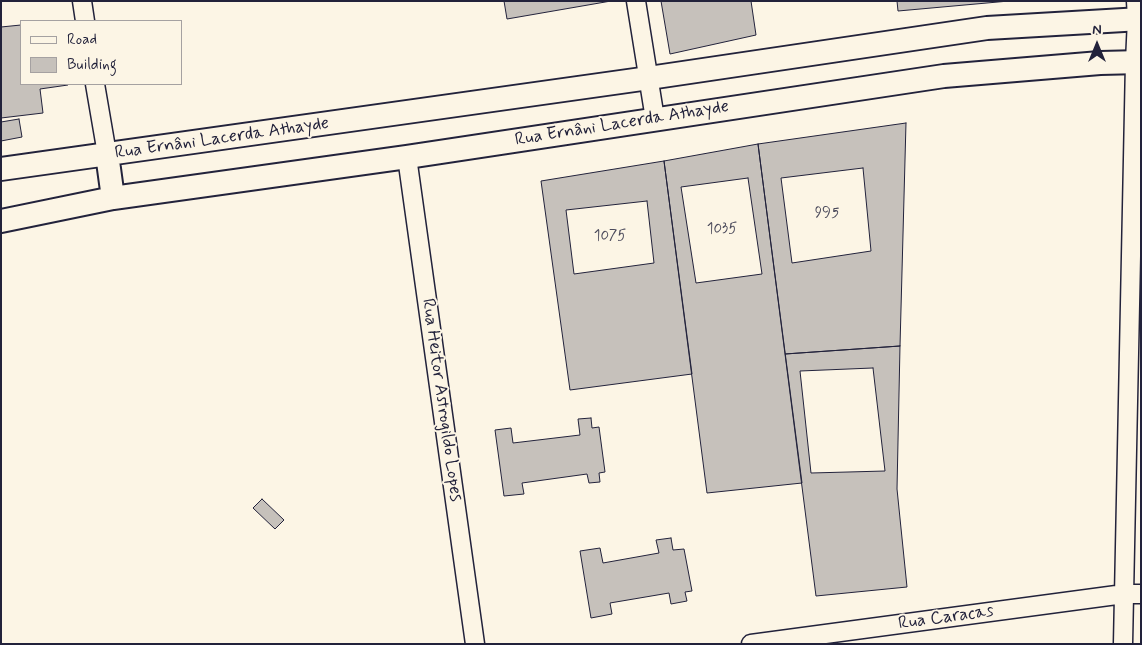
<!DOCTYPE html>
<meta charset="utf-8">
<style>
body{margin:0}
#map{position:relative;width:1142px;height:645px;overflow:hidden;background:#fcf5e5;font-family:Mynerve,sans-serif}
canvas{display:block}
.frame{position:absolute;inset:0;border:2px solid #22223b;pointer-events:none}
.legend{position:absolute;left:20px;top:20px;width:162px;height:65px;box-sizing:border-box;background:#fcf5e5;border:1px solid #a5a1a1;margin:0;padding:6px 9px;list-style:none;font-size:15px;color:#22223b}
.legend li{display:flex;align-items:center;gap:10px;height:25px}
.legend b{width:25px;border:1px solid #a5a1a1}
.north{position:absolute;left:1072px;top:20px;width:50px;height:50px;-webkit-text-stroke:4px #fcf5e5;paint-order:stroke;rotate:0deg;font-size:14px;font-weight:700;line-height:20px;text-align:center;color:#22223b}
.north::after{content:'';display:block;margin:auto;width:18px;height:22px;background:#22223b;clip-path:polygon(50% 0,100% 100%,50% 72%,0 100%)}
</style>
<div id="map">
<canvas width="1142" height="645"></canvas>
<div class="frame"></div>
<ul class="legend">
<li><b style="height:6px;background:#fcf5e5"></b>Road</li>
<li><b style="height:14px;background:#c6c1bb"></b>Building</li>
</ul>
<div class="north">N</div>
</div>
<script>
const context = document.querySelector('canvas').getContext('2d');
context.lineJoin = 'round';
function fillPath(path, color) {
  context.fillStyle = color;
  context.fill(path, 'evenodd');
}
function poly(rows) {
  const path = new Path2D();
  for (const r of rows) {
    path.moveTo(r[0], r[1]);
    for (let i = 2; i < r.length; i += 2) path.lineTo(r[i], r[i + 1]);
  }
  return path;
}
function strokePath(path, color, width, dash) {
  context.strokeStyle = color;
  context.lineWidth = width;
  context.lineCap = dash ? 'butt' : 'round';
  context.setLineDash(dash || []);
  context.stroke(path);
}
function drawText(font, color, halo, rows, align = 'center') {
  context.font = font + ' Mynerve,sans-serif';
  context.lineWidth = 4;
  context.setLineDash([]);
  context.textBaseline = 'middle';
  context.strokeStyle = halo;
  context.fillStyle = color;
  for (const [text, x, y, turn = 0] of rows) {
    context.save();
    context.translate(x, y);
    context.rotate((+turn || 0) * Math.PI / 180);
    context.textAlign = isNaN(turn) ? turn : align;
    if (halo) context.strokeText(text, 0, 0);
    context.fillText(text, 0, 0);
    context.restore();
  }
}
const building = poly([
 [504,1,611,1,507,19,504,1],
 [661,1,751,1,756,35,670,54,661,1],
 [897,1,1009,1,898,11,897,1],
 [21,25,21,84,67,84,68,85,40,89,43,113,1,118,1,27,21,25],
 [19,119,22,137,1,141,1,122,19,119],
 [906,123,900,346,785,354,758,144,906,123],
 [758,144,802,483,707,493,664,161,758,144],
 [664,161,692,374,570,390,541,181,664,161],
 [863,168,871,251,792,263,781,178,863,168],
 [748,178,762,274,696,283,681,187,748,178],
 [647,201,654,263,574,274,566,210,647,201],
 [900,346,897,489,907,587,816,596,785,354,900,346],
 [873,368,885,471,811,473,800,371,873,368],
 [591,418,592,428,599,427,605,472,599,473,600,482,589,483,587,474,522,483,524,494,504,496,495,430,511,428,513,443,580,435,578,419,591,418],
 [262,499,284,520,275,529,253,508,262,499],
 [671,538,673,550,684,549,692,591,685,592,687,601,671,604,669,593,610,603,612,614,591,618,580,551,600,548,603,563,659,553,656,540,671,538]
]);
const minor = poly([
 [82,1,85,21],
 [636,1,655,119],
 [95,84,107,154],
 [407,157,475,644],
 [751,644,1124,594,1141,594],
 [1123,644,1135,62,1137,19,1136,1]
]);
const tertiary = poly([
 [107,154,113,198],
 [1,169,649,78,987,28,1141,19],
 [1,221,113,198,407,157,944,76,1100,63,1141,62]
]);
const numberNames = [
 ["995",827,214],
 ["1035",722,230],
 ["1075",610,237]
];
const streetNames = [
 ["Rua Ernâni Lacerda Athayde",622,124,-9],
 ["Rua Ernâni Lacerda Athayde",222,139,-8],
 ["Rua Heitor Astrogildo Lopes",441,400,82],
 ["Rua Caracas",946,618,-8]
];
fillPath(building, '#c6c1bb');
strokePath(building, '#22223b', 1);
strokePath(minor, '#22223b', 21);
strokePath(tertiary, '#22223b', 26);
strokePath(minor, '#fcf5e5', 18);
strokePath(tertiary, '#fcf5e5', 22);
drawText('15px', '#4b4a5b', null, numberNames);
drawText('18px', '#22223b', '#fcf5e5', streetNames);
</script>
